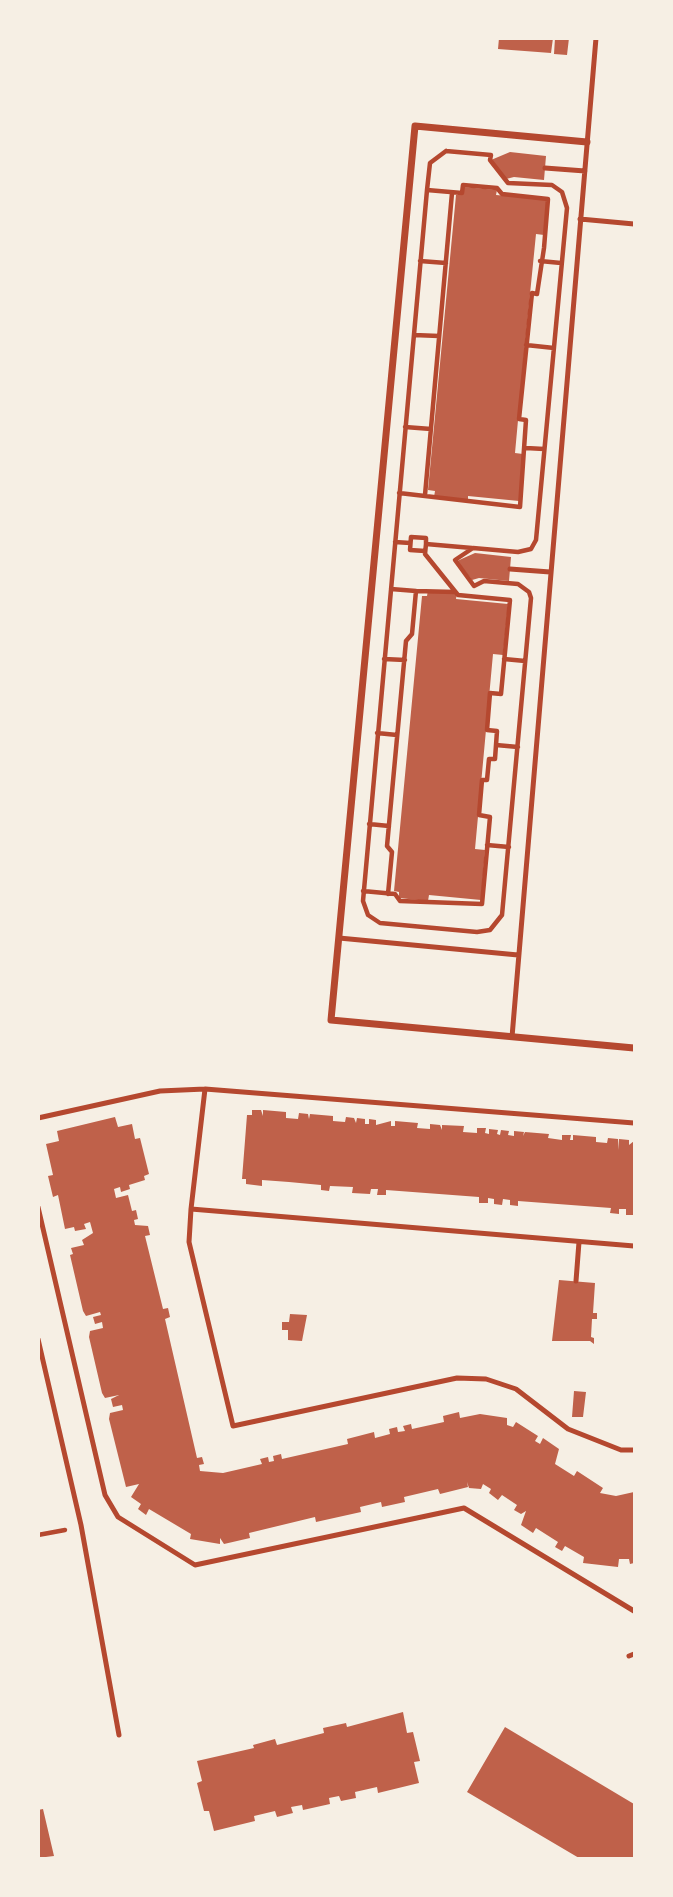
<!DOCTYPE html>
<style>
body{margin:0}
#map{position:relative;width:673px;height:1897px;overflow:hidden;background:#f6efe4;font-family:"Sofia Sans Condensed",sans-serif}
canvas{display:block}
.frame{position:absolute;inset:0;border:40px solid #f6efe4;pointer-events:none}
</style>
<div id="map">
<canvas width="673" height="1897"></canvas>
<div class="frame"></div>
</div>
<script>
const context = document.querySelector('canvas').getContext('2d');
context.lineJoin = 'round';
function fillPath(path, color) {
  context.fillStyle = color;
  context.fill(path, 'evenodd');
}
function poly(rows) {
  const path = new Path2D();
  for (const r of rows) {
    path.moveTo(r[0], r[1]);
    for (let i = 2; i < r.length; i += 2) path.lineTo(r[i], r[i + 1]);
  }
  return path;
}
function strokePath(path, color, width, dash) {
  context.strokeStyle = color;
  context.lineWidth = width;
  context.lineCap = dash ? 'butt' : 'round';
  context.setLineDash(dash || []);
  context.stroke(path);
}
const building = poly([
 [499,38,553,38,551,53,498,49],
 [555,38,569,38,567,55,554,54],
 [510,152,546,156,544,180,514,177,506,179,491,160],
 [463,187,497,190,496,195,547,199,544,235,536,234,525,344,515,453,523,454,519,501,468,496,468,500,434,497,435,491,428,490,456,195,463,195],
 [475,553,511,557,509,581,479,578,472,580,457,561],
 [428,590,457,593,456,599,508,604,503,655,493,654,475,849,485,850,481,900,429,895,428,901,399,898,399,892,394,891,422,596,427,596],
 [252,1110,261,1110,263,1116,263,1110,286,1112,286,1118,298,1119,299,1113,308,1114,309,1119,310,1114,333,1116,333,1121,345,1122,346,1117,354,1118,356,1123,357,1118,365,1119,365,1124,369,1124,369,1119,376,1120,376,1125,391,1121,391,1126,395,1126,395,1121,418,1123,417,1128,430,1129,430,1124,440,1125,442,1130,442,1125,464,1126,463,1132,477,1133,477,1128,486,1128,485,1133,489,1134,489,1129,498,1130,497,1134,500,1135,501,1130,509,1131,508,1135,514,1136,514,1131,524,1132,523,1136,525,1132,549,1134,548,1138,562,1140,562,1135,571,1135,570,1140,573,1140,573,1135,596,1137,596,1142,607,1143,608,1138,618,1139,618,1150,619,1139,629,1140,629,1145,634,1141,634,1215,626,1215,626,1209,619,1209,619,1214,610,1213,611,1208,571,1205,518,1201,518,1206,510,1205,510,1200,503,1199,502,1205,494,1204,494,1199,488,1198,488,1203,479,1203,479,1197,386,1190,386,1195,377,1195,378,1189,371,1189,370,1194,352,1193,353,1187,330,1186,329,1191,321,1190,321,1185,289,1182,262,1180,262,1186,246,1184,246,1179,242,1179,247,1115,252,1115],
 [115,1117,118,1127,132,1124,135,1139,140,1138,149,1174,144,1176,145,1180,129,1185,130,1189,121,1192,120,1187,114,1189,116,1198,128,1195,132,1211,136,1210,138,1219,134,1220,135,1225,148,1226,150,1235,145,1236,163,1309,168,1308,170,1317,165,1319,197,1458,202,1457,204,1464,199,1465,200,1471,223,1473,262,1464,260,1459,268,1457,269,1462,274,1461,273,1456,281,1454,282,1459,348,1444,347,1439,374,1432,375,1438,390,1434,389,1429,397,1427,398,1432,405,1431,403,1426,411,1424,412,1429,444,1422,443,1416,459,1412,460,1418,480,1414,507,1418,507,1425,513,1427,516,1422,538,1436,535,1441,540,1444,543,1438,559,1449,555,1464,574,1476,577,1471,603,1488,600,1493,616,1496,634,1492,634,1563,630,1564,629,1559,619,1559,618,1567,583,1563,584,1557,565,1546,562,1551,555,1547,558,1542,536,1528,533,1533,521,1525,526,1511,521,1514,514,1510,517,1505,502,1495,498,1500,489,1493,491,1489,483,1484,481,1489,469,1488,467,1482,468,1487,440,1494,438,1489,404,1497,405,1502,382,1507,381,1502,360,1507,361,1512,316,1522,315,1517,249,1533,250,1538,224,1544,220,1538,220,1544,190,1539,191,1534,149,1509,146,1515,138,1509,141,1504,131,1497,139,1484,126,1487,109,1419,110,1413,123,1410,122,1405,113,1407,111,1399,119,1395,105,1398,102,1393,89,1337,90,1331,103,1328,102,1322,95,1324,93,1317,101,1315,100,1312,86,1316,83,1311,70,1255,73,1254,71,1248,84,1245,82,1240,93,1233,90,1222,84,1224,86,1229,75,1231,74,1227,65,1229,58,1195,53,1197,48,1176,53,1175,46,1144,59,1141,57,1131],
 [559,1280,595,1283,593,1313,597,1313,597,1319,592,1319,591,1337,594,1338,594,1344,590,1341,552,1341],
 [290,1314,307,1315,302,1341,288,1340,288,1330,282,1330,282,1322,289,1322],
 [574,1391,586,1392,583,1417,572,1417],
 [403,1712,407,1733,413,1732,420,1761,414,1762,419,1783,378,1793,377,1787,355,1792,356,1798,341,1801,339,1796,329,1798,330,1804,303,1810,302,1805,291,1807,293,1813,277,1817,275,1811,254,1816,255,1821,214,1831,209,1811,204,1811,197,1783,202,1781,197,1761,254,1748,253,1745,275,1739,277,1745,324,1733,323,1728,346,1723,347,1727],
 [505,1727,634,1804,634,1858,579,1858,467,1792],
 [43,1809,54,1856,38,1858,38,1810]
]);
const path = poly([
 [446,151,491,155,490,160,508,183,552,185,562,192,567,208,536,540,531,549,518,552,473,548,455,560,474,586,484,581,518,584,529,592,531,598,502,915,490,930,477,932,380,923,368,915,363,901,427,190,430,163,446,151],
 [420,261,446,263],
 [540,261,561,263],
 [414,335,439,336],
 [526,345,554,348],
 [405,427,431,429],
 [526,448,544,449],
 [399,493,520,507,526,420,519,419,532,293,537,294,544,248,548,199,502,194,497,188,463,185,462,193,427,190],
 [425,495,452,193],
 [395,542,410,543],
 [425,551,410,550,411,537,426,538,426,544],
 [416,591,455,592],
 [384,659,405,660],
 [504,659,525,661],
 [377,733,397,735],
 [496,745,518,747],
 [369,824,389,826],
 [487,845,509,847],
 [363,891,395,894,400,901,482,904,490,817,479,815,482,780,487,780,489,759,495,759,497,731,487,730,490,693,501,694,510,600,458,595,425,554,426,544,472,548],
 [388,894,392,852,387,846,406,641,412,634,416,591,391,589],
 [38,1535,65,1530]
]);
const service = poly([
 [545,168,585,171],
 [580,219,634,224],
 [510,569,550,572],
 [339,938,518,955],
 [512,1037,596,38],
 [38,1118,160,1091,205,1089],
 [634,1123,205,1089,191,1209,634,1246],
 [38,1207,105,1495,118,1517,195,1565,464,1508,634,1611],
 [191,1209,189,1242,233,1426,457,1378,486,1379,516,1389,568,1429,621,1450,634,1450],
 [576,1281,579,1242],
 [38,1339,81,1525,119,1735],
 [629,1656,634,1654]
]);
const minor = poly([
 [587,142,415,126,331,1020,634,1048]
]);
fillPath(building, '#bf614a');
strokePath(path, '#b5482f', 4.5);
strokePath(service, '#b5482f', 5);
strokePath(minor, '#b5482f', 7);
</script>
